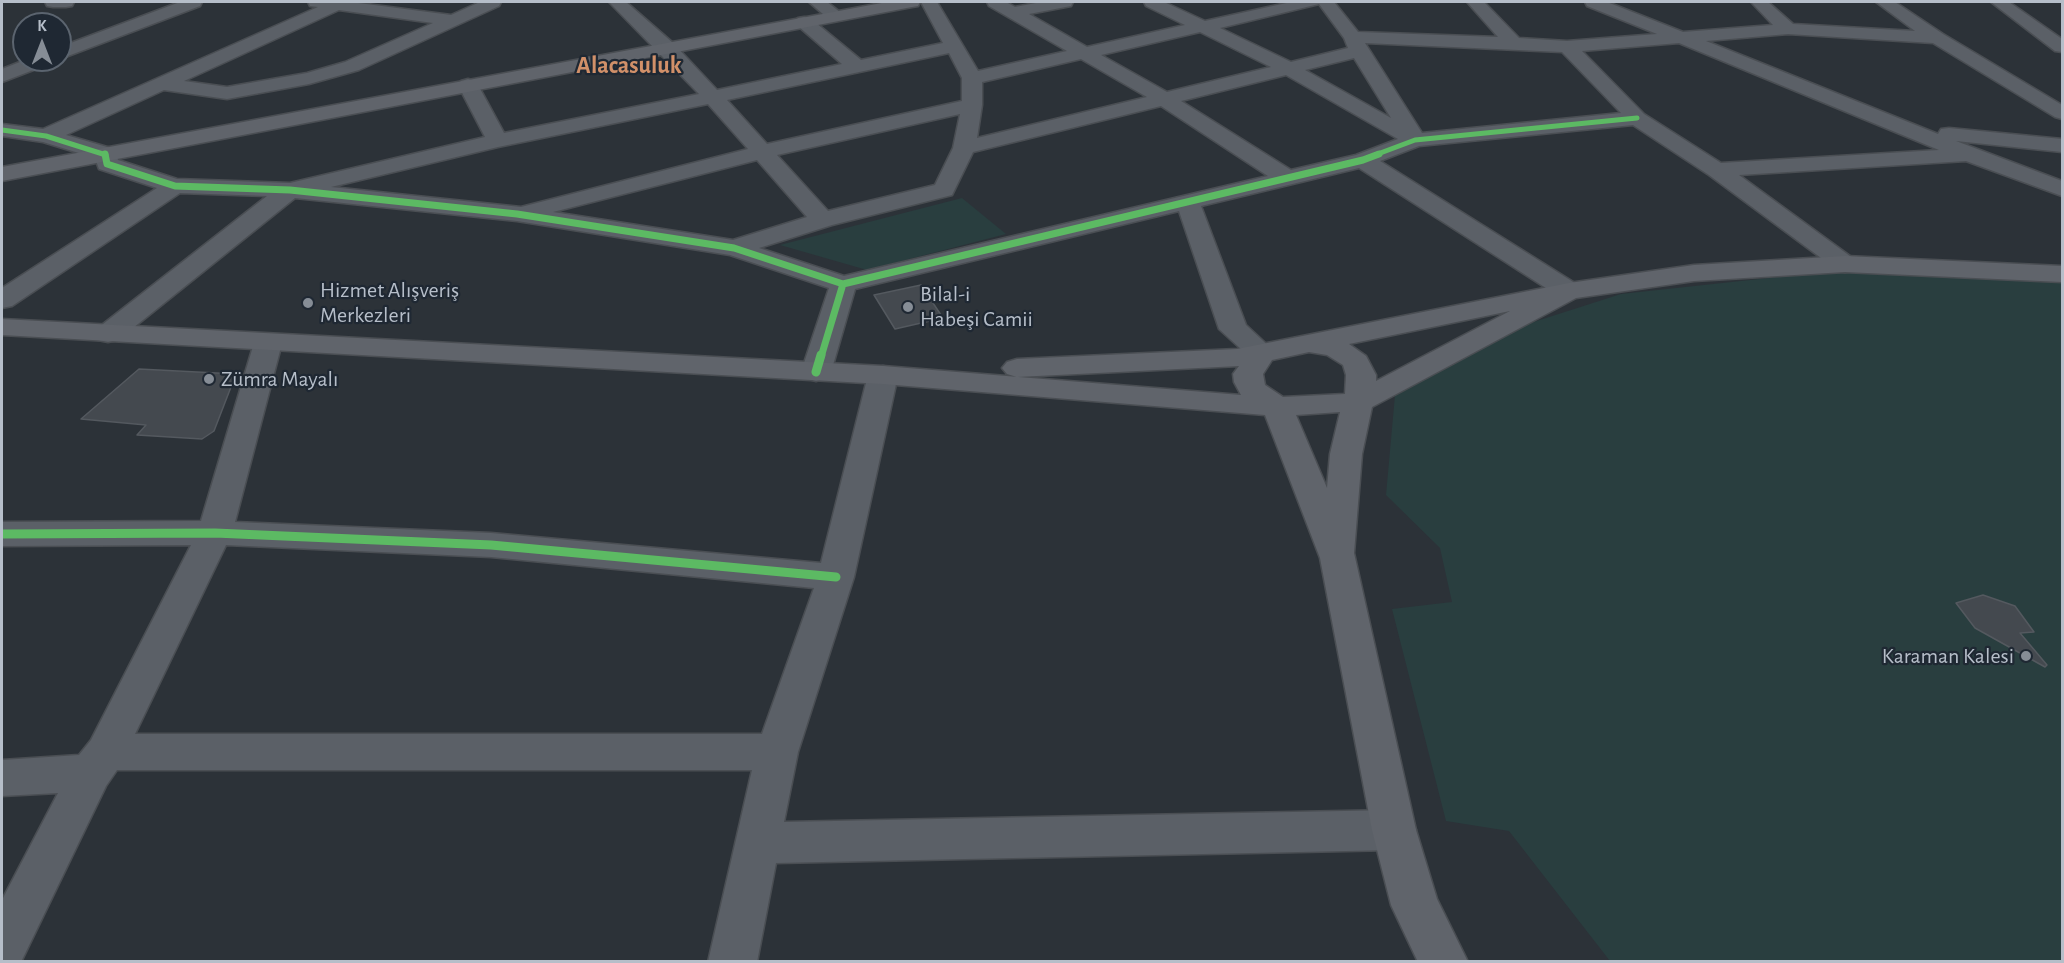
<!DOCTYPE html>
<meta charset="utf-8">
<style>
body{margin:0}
#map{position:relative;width:2064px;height:963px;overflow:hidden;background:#2c3238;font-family:"Alegreya Sans",sans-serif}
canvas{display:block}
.frame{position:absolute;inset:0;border:3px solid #b6bec9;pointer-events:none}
.north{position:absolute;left:12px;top:12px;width:60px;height:60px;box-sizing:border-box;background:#1f2833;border:2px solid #5b646f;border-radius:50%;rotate:0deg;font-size:16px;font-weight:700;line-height:24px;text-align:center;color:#b6bec9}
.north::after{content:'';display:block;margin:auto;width:21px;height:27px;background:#868d96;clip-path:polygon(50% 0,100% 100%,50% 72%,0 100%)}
</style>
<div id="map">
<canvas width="2064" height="963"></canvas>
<div class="frame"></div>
<div class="north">K</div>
</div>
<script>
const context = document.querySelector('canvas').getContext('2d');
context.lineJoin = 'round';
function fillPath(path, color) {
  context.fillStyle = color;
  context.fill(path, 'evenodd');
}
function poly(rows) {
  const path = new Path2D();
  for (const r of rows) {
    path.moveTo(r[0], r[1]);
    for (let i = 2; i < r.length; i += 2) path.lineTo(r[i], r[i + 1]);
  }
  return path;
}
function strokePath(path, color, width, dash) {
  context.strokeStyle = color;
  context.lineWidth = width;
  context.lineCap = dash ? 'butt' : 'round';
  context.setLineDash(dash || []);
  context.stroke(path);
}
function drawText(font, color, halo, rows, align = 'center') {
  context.font = font + ' "Alegreya Sans",sans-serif';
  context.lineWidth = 4.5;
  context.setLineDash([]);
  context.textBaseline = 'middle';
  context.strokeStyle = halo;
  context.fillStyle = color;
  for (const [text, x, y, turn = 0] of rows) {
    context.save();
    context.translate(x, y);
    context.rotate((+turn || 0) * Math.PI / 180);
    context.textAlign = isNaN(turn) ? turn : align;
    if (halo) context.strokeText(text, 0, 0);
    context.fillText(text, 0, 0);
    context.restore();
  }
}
const green = poly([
 [962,198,1006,234,867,270,780,245],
 [1824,272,1917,273,2062,281,2062,961,1610,961,1509,831,1446,821,1392,609,1452,602,1440,548,1386,495,1395,395,1515,328,1621,294]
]);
const building = poly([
 [921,285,943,318,895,329,874,295,921,285],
 [139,369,236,374,214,431,202,439,137,435,146,425,81,419,139,369],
 [1983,595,2015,606,2034,632,2020,633,2047,665,2045,667,1975,628,1956,603,1983,595]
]);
const street = poly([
 [45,2,74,2,72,6,66,7,53,7,47,6,45,2],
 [180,2,202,2,200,6,60,59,60,47,180,2],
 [308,2,351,2,451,15,480,2,501,2,499,6,359,70,309,84,227,99,164,90,66,135,114,149,118,160,177,179,290,183,485,137,458,85,461,81,468,79,475,81,478,85,504,133,699,94,609,2,626,2,673,43,717,90,842,64,798,26,795,22,798,18,804,17,810,18,861,60,943,43,921,2,937,2,978,71,1067,51,989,6,987,2,1006,2,1015,7,1041,2,1073,2,1071,6,1029,14,1087,47,1185,25,1146,6,1144,2,1164,2,1205,21,1291,2,1334,2,1358,32,1498,37,1467,2,1484,2,1519,38,1567,41,1657,34,1587,6,1585,2,1607,2,1683,32,1773,25,1751,2,1768,2,1793,24,1915,31,1876,2,1895,2,1943,34,2062,105,2062,119,2055,117,1933,43,1788,34,1706,41,1938,134,1941,129,1949,128,2062,139,2062,152,1956,141,2062,181,2062,196,1966,161,1739,175,1854,259,1858,264,1854,269,1845,272,1836,269,1709,175,1633,125,1419,146,1380,161,1578,285,1582,291,1578,297,1569,299,1560,297,1359,168,1201,206,1246,325,1276,353,1272,359,1262,362,1252,359,1219,329,1179,211,855,289,831,372,826,378,816,381,806,378,801,372,829,288,730,255,517,221,295,198,118,340,108,342,98,340,94,334,98,328,267,196,180,193,12,306,2,308,2,288,157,188,99,169,95,158,43,142,2,136,2,124,43,129,318,7,310,6,308,2],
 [1319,4,1344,38,1348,48,1291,62,1220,28,1319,4],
 [339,10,433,23,345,62,307,73,227,87,184,81,339,10],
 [1200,32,1271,67,1167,92,1101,55,1200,32],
 [1365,43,1562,52,1621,113,1422,133,1365,43],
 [1679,43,1939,150,1721,163,1644,114,1582,51,1679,43],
 [949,53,962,78,962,101,767,144,727,100,949,53],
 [1354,58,1391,118,1305,70,1354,58],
 [1081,59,1147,97,977,138,982,105,982,82,1081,59],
 [1286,75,1398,139,1356,155,1291,170,1181,101,1286,75],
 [708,104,748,149,521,207,331,187,498,147,708,104],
 [1161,106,1268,176,844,276,759,248,832,225,952,195,973,152,1161,106],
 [960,114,953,148,935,185,828,211,777,155,960,114],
 [757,160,807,217,733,240,553,212,757,160],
 [809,2,827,2,845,16,842,20,830,20,809,2],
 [1991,2,2009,2,2062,39,2062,52,2055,51,1991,2],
 [25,60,51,60,49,64,2,82,2,69,25,60],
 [268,334,278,337,282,343,235,522,491,533,821,563,868,375,873,369,883,366,893,369,898,375,854,577,798,752,784,822,1394,810,1410,816,1416,830,1410,844,1394,850,776,863,757,962,708,962,752,770,117,770,106,786,21,962,2,962,2,900,58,793,2,796,2,760,79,755,91,740,191,545,2,546,2,522,201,521,254,343,258,337,268,334],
 [226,545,491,557,814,588,762,734,135,734,226,545]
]);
const secondary = poly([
 [887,2,920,2,918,6,912,7,2,181,2,167,887,2],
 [1845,256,2062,266,2062,282,1845,272,1694,281,1576,298,1372,407,1362,454,1354,553,1416,830,1437,899,1468,962,1418,962,1391,905,1372,830,1320,558,1265,415,883,384,2,335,2,319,883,366,1241,395,1234,382,1233,374,1239,366,1017,377,1007,374,1002,368,1007,362,1017,359,1237,349,1569,283,1694,265,1845,256],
 [1510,311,1376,381,1376,375,1366,356,1349,344,1510,311],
 [1309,352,1327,355,1343,365,1346,375,1345,394,1283,397,1265,385,1263,374,1272,360,1309,352],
 [1340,412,1330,454,1327,488,1296,415,1340,412]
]);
const cyclewayFar2 = poly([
 [2,130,46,136,106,155],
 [1375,155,1415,140,1637,118]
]);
const cyclewayFar1 = poly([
 [105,154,107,164,175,186,290,190,517,214,734,248,843,284],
 [821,357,843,284,1363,160,1379,154]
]);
const cycleway = poly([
 [816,372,821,355],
 [2,534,215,533,491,545,836,577]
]);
const markers = [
 [308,303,6,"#868d96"],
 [908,307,6,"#868d96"],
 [209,379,6,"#868d96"],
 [2026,656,6,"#868d96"]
];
const poiNames = [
 ["Hizmet Alışveriş",320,290],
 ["Merkezleri",320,315],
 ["Bilal-i",920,294],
 ["Habeşi Camii",920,319],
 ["Zümra Mayalı",221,379],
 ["Karaman Kalesi",2014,656,"right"]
];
const farDistrictnames = [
 ["Alacasuluk",629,66]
];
fillPath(green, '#293e3f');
fillPath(building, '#44494f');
strokePath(building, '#54595f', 1.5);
strokePath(street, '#4a4e53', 3);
strokePath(secondary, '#4a4e53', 3);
fillPath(street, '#5b6067');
fillPath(secondary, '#60646b');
strokePath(cyclewayFar2, '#5cba63', 5);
strokePath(cyclewayFar1, '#5cba63', 7);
strokePath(cycleway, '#5cba63', 9);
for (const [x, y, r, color] of markers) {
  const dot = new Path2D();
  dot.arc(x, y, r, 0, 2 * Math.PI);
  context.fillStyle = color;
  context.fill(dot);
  strokePath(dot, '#1f2833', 2);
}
drawText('22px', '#b6bec9', '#1f2833', poiNames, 'left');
drawText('bold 24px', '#d19069', '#1f2833', farDistrictnames);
</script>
